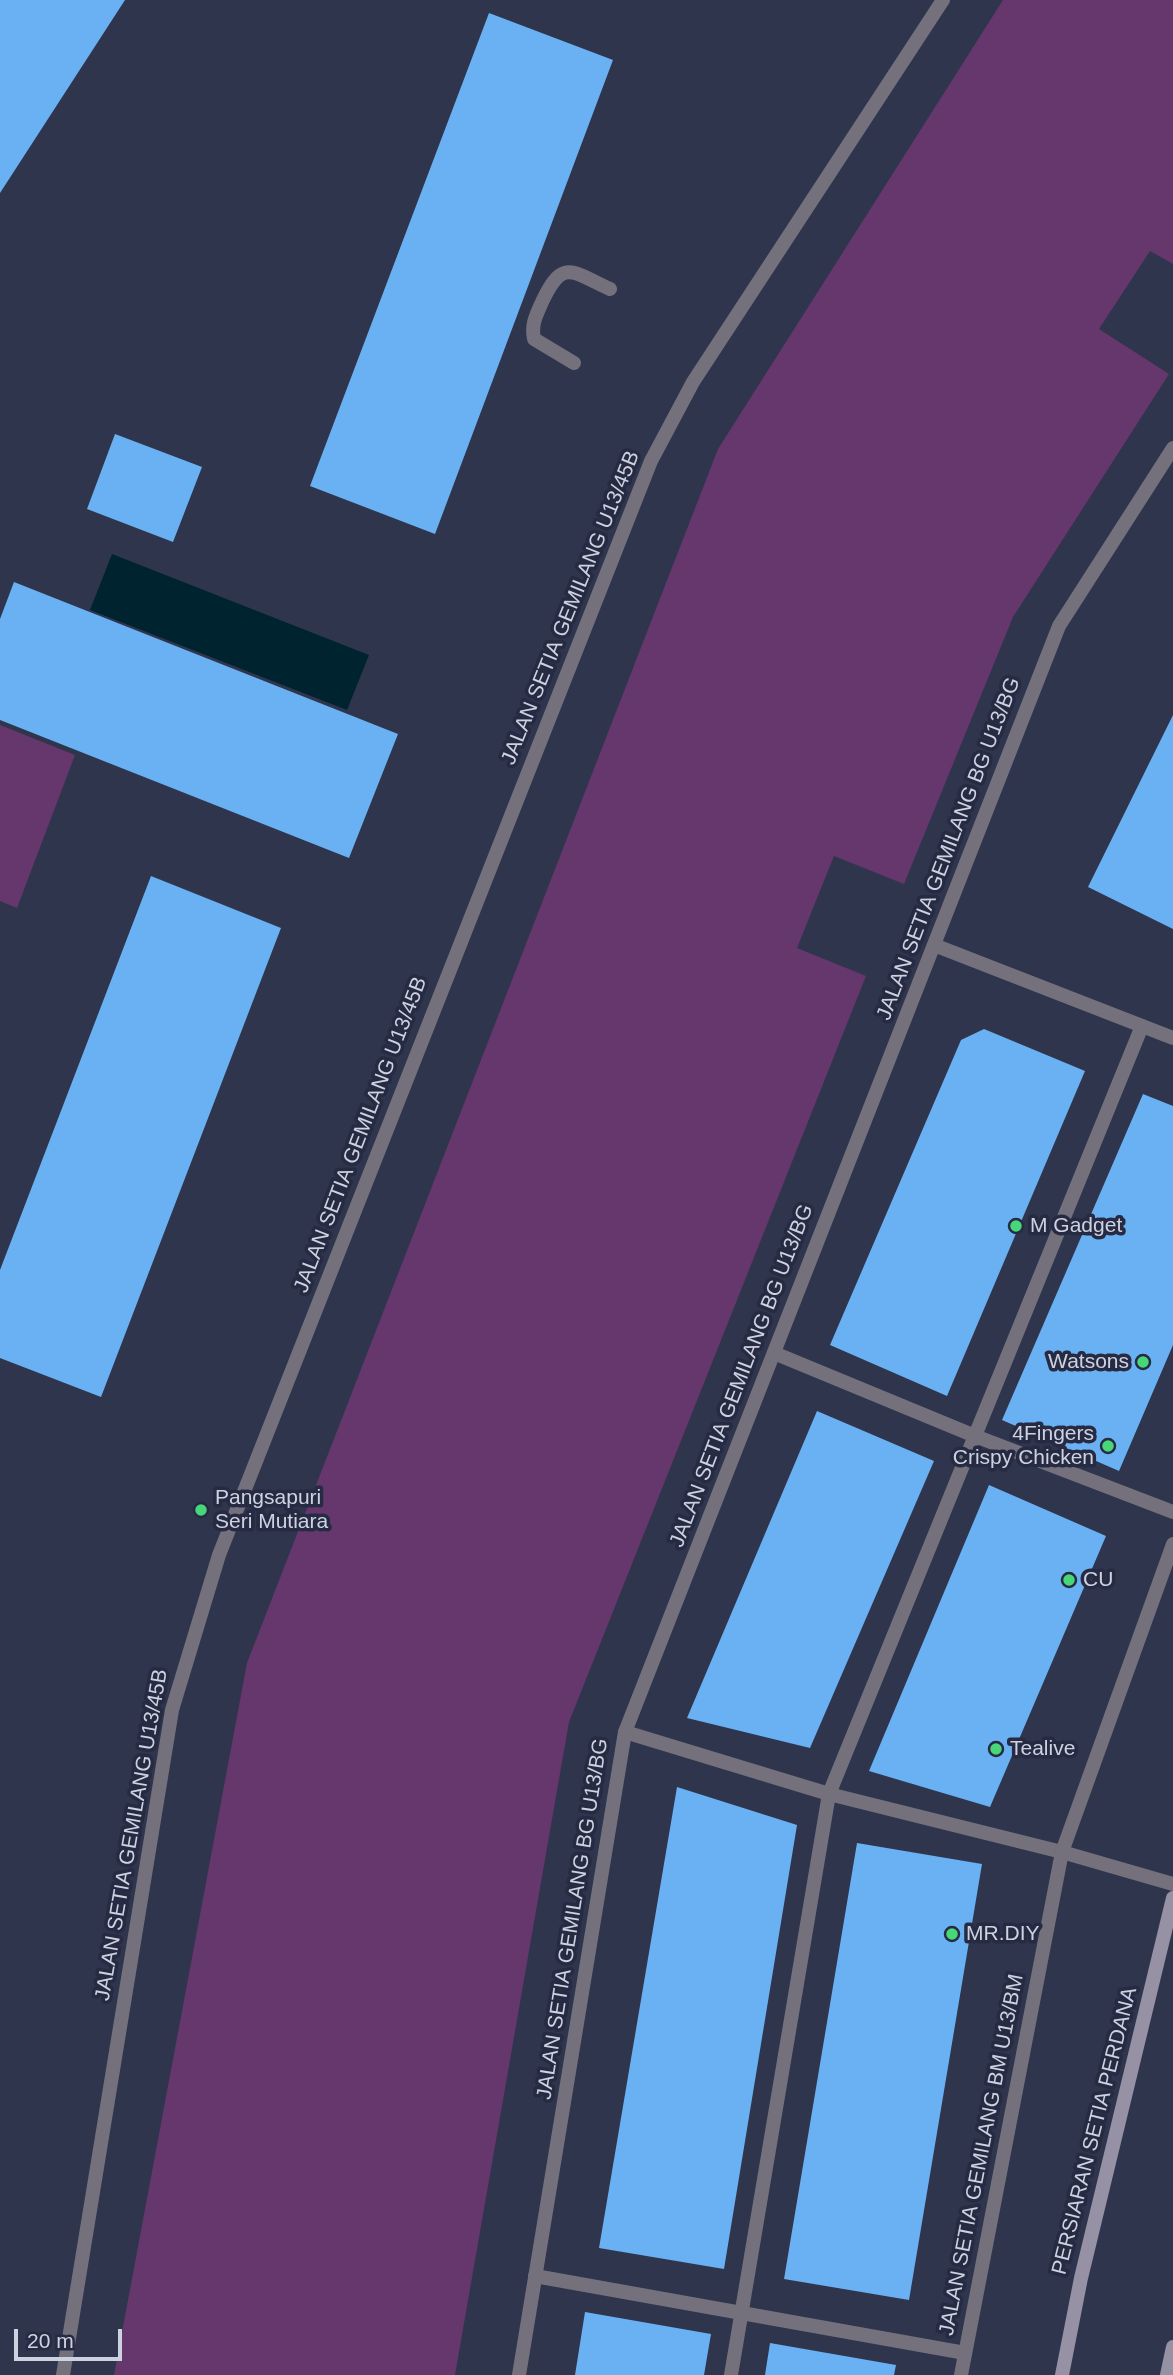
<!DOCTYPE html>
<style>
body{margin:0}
#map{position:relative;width:1173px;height:2375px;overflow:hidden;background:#2f354d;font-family:Helvetica,sans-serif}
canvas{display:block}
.scale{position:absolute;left:14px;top:2329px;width:108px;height:32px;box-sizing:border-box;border:4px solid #cdd2e1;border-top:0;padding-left:9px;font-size:21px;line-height:24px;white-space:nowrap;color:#cdd2e1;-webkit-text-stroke:5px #262b43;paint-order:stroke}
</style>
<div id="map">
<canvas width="1173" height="2375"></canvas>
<div class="scale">20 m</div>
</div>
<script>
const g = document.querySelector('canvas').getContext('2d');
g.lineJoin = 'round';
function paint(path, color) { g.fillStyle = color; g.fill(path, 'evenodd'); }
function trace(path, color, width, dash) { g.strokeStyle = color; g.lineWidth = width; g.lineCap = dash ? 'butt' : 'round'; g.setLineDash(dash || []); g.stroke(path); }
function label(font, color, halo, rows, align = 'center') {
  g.font = font + ' Helvetica,sans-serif'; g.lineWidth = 7; g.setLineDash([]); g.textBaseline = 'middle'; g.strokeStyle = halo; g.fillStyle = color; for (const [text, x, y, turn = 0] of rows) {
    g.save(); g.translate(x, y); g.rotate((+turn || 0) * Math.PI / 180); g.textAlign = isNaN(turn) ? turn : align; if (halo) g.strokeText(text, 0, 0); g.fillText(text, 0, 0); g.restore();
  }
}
paint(new Path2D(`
 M1003,0H1173V264L1150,251L1099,329L1169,374L1013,617L904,884L834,856L797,948L866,976L569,1722L455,2375H114L247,1663L718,449Z
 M0,725L75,755L17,908L0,901Z`), '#65376d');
paint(new Path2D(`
 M112,554L369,655L347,710L90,610Z`), '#002330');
paint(new Path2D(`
 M0,0H125L0,193Z
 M489,13L613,60L435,534L310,486Z
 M115,434L202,467L173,542L87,509Z
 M14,582L398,734L349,858L0,720V619Z
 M1173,715V929L1088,887Z
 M151,876L281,928L101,1397L0,1358V1270Z
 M984,1029L1085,1071L947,1396L830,1345L961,1040Z
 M1143,1094L1173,1106V1345L1119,1471L1002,1420Z
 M817,1411L934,1461L810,1748L687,1718Z
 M989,1485L1106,1536L990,1807L869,1771Z
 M677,1787L797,1825L724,2269L599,2248Z
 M857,1843L982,1864L909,2300L784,2279Z
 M585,2312L711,2334L704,2375H575Z
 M770,2343L896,2365L894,2375H765Z`), '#6ab1f3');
trace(new Path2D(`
 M574,363L534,339C531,324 536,316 542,302C563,257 572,272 610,289
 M774,1353L975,1436L1173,1512
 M625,1732L829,1794L1062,1852L1173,1884
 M535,2276L965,2353
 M731,2375L829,1794L1142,1026`), '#74717d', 14);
trace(new Path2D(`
 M934,945L1173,1038
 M63,2375L172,1710L219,1555L651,461L693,382L943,0
 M519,2375L625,1732L1059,626L1173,448
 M961,2375L1062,1852L1173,1544`), '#74717d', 14);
trace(new Path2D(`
 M1062,2375L1081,2278L1173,1898
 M1167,2375L1173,2347`), '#9691a5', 14);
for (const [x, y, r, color] of [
 [1016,1226,7,"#48d778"],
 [1143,1362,7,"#48d778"],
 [1108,1446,7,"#48d778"],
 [201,1510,7,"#48d778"],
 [1069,1580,7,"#48d778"],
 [996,1749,7,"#48d778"],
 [952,1934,7,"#48d778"]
]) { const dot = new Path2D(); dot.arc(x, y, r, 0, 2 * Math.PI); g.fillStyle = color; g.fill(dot); trace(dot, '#262b43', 2.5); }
label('21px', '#cdd2e1', '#262b43', [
 ["JALAN SETIA GEMILANG U13/45B",571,608,-68],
 ["JALAN SETIA GEMILANG BG U13/BG",949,849,-69],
 ["JALAN SETIA GEMILANG U13/45B",361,1135,-69],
 ["JALAN SETIA GEMILANG BG U13/BG",742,1376,-69],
 ["JALAN SETIA GEMILANG U13/45B",132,1835,-80],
 ["JALAN SETIA GEMILANG BG U13/BG",573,1919,-81],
 ["PERSIARAN SETIA PERDANA",1095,2131,-76],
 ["JALAN SETIA GEMILANG BM U13/BM",982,2155,-79]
]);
label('21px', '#cdd2e1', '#262b43', [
 ["M Gadget",1030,1226],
 ["Watsons",1129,1362,"right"],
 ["4Fingers",1094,1434,"right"],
 ["Crispy Chicken",1094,1458,"right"],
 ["Pangsapuri",215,1498],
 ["Seri Mutiara",215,1522],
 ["CU",1083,1580],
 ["Tealive",1010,1749],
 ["MR.DIY",966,1934]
], 'left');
</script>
